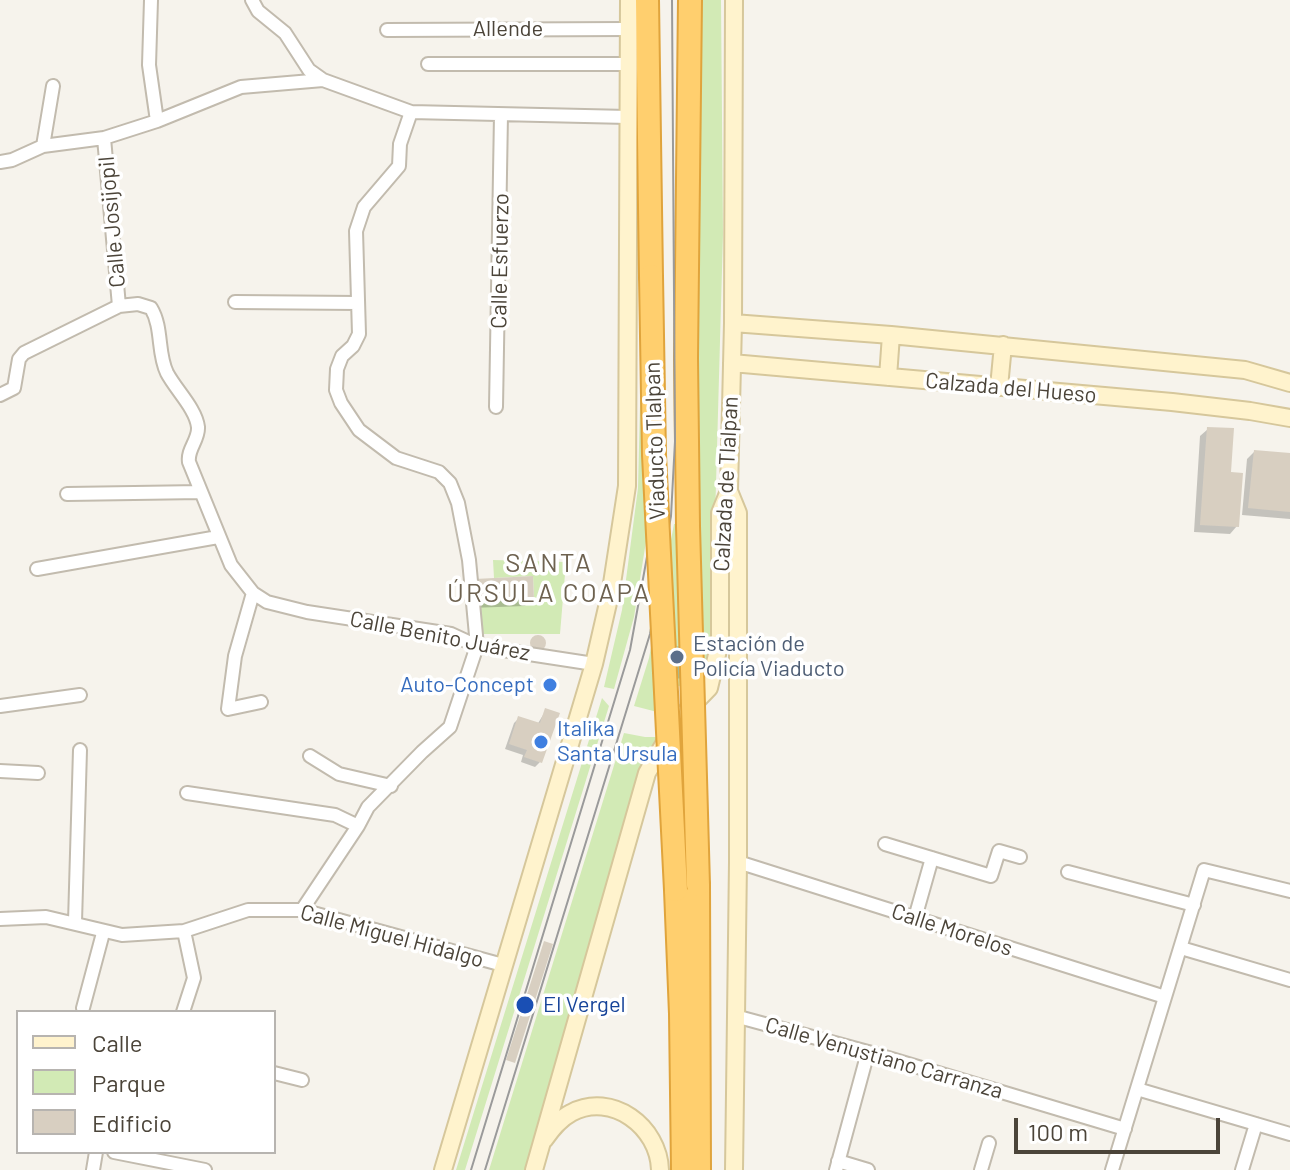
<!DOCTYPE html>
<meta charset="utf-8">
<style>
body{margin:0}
#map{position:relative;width:1290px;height:1170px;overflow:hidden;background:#f6f3ec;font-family:Barlow,sans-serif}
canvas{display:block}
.legend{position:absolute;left:16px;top:1010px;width:260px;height:144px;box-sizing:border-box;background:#fff;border:2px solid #b7b4b0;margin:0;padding:10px 14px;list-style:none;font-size:24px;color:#4b4439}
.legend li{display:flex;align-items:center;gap:16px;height:40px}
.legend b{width:40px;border:2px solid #b7b4b0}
.scale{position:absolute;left:1014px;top:1118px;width:206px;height:36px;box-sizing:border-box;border:4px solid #4b4439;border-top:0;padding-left:10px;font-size:24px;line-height:28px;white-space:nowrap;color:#4b4439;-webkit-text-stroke:6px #fff;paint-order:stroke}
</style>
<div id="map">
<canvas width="1290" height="1170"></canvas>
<ul class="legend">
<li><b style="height:10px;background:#fff3cd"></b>Calle</li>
<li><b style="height:22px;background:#d2eab5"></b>Parque</li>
<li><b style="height:22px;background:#d8cfc1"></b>Edificio</li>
</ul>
<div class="scale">100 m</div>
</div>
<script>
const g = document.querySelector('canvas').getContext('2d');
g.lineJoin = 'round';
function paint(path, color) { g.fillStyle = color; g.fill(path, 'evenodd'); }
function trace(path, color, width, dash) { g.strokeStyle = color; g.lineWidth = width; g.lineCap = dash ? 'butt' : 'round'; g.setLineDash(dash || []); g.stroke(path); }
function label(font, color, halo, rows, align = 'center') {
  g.font = font + ' Barlow,sans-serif'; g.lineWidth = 7; g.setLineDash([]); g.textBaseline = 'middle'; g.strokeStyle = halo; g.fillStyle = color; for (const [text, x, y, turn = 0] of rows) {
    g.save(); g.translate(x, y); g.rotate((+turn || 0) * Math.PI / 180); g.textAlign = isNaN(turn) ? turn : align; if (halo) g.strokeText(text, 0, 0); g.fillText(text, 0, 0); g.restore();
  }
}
paint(new Path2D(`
 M699,0H721L723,234L712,627C711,648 709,669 698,688L669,685L665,714L634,706L649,658L674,524L696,525Z
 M642,323L654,491L634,617L614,689L604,687L622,610L638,488Z
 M493,560L566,562L560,634H478L476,602L534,599L533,576L494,578Z
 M602,698L609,706L465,1170H456Z
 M624,733L645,737H660L649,750L639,773L528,1170H489Z`), '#d2eab5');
paint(new Path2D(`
 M1208,429L1229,474L1237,526L1230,534L1194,532L1200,436Z
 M1254,452L1290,455V519L1242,515L1247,459Z
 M469,588L532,598L525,606L470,608Z
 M531 644a6 6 0 1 1 12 0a6 6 0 1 1-12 0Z
 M690,646L686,678L670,679L659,647Z
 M546,710L540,762L535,767L521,762L523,755L505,749L514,723L519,718L537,725Z`), '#0003');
paint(new Path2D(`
 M1207,427L1234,428L1231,472L1243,473L1239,527L1200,525Z
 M1254,450L1290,453V512L1248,508Z
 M533,576L534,599L476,602L475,579Z
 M530 643a8 8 0 1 1 16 0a8 8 0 1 1-16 0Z
 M545,708L560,713L542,763L524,757L527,750L509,744L518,716L540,723Z
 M544,941L553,944L515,1063L506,1060Z`), '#d8cfc1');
const street = new Path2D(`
 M151,0L149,65L157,121
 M252,0L258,11L285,33L309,70L323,80L411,112L628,117
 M387,30L628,29
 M428,64H628
 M104,138L119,306
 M43,146L53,86
 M0,162L12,160L43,146L104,138L157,121L241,87L323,80
 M235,302L358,303
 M0,395L14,388L19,359L24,353L119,306L138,304L151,308C163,328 157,353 167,373C176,390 196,409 198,427C199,440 187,449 189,462L231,565L253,593L267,602L307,612L451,634L477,646L594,664
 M496,407L501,115
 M67,494L201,492
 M37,569L218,537
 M253,593L235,656L228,709L261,702
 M0,706L80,695
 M310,756L339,774L391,786
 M0,771L38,773
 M187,793L335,815L358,826
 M885,844L991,876L999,851L1020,857
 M738,862L1165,997
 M1068,872L1194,905
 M302,910L358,826L368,807L422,752L450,727L477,646L469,560L458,503L450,483L439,472L396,458L359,430L341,403L336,390L337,369L342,356L353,346L359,334L356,231L364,207L399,166L400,144L411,112
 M915,918L932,858
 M0,919L46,917L122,935L184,931L248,910H302L503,965
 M75,922L80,750
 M1181,948L1290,980
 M83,1008L103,933
 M183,1012L194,978L184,931
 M735,1016L868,1052L1125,1129
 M274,1073L302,1080
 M1137,1089L1290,1134
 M114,1152L205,1170
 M838,1161L868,1170
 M93,1170L96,1152
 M836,1170L868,1052
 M981,1170L989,1143
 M1112,1170L1204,870L1290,891
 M1242,1170L1256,1124`);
const secondary = new Path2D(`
 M733,323L891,335L1245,370L1290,383
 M732,363L1172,402L1250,411L1290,418
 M888,377L891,335
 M999,387L1003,345
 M729,491L738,513V862L734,1170
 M544,1140C551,1130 559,1119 571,1113C612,1091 659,1127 660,1170
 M443,1170L594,664L611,590L627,486L629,0
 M534,1170L647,773L678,720L709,688L720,642V513L729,491L733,323L734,0`);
const highway = new Path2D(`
 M647,0L651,276
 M688,526L686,358L690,0
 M698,885L699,1170
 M676,890L681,1014L683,1170`);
trace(street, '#c2bbae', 16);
trace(secondary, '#d6c79b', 20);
trace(highway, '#e0a43c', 26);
trace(street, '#fff', 12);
trace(secondary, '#fff3cd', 16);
trace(highway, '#ffcf6e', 22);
trace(new Path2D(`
 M471,1170L630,650L659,491L664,436
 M485,1170L650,634L671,516L675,441L672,0`), '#9a9a9a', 2);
const highwayBridge = new Path2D(`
 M651,276L654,455L676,890
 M688,526L698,885`);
trace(highwayBridge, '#e0a43c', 26, []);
trace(highwayBridge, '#ffcf6e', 22);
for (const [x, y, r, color] of [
 [677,657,8,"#5c6f8a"],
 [550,685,8,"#3f7fe0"],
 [541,742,8,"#3f7fe0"],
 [525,1005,10,"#1a4fb4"]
]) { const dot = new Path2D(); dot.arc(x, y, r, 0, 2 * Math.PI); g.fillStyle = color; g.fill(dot); trace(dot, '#fff', 3); }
label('22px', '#4b4439', '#fff', [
 ["Allende",508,29],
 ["Calle Josijopil",112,222,-95],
 ["Calle Esfuerzo",500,261,-89],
 ["Calzada del Hueso",1011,388,5],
 ["Viaducto Tlalpan",655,441,-92],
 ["Calzada de Tlalpan",726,484,-87],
 ["Calle Benito Juárez",440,636,11],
 ["Calle Morelos",952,930,18],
 ["Calle Miguel Hidalgo",392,936,15],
 ["Calle Venustiano Carranza",884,1058,16]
]);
label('22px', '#4e5e75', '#fff', [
 ["Estación de",693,644],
 ["Policía Viaducto",693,669]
], 'left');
label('22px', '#366cbe', '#fff', [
 ["Auto-Concept",534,685],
 ["Italika",557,729,"left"],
 ["Santa Ursula",557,754,"left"]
], 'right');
label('22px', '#164399', '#fff', [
 ["El Vergel",543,1005]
], 'left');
g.letterSpacing = '2px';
label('26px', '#6e6250', '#fff', [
 ["SANTA",549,563],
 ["ÚRSULA COAPA",549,593]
]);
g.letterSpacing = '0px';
</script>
